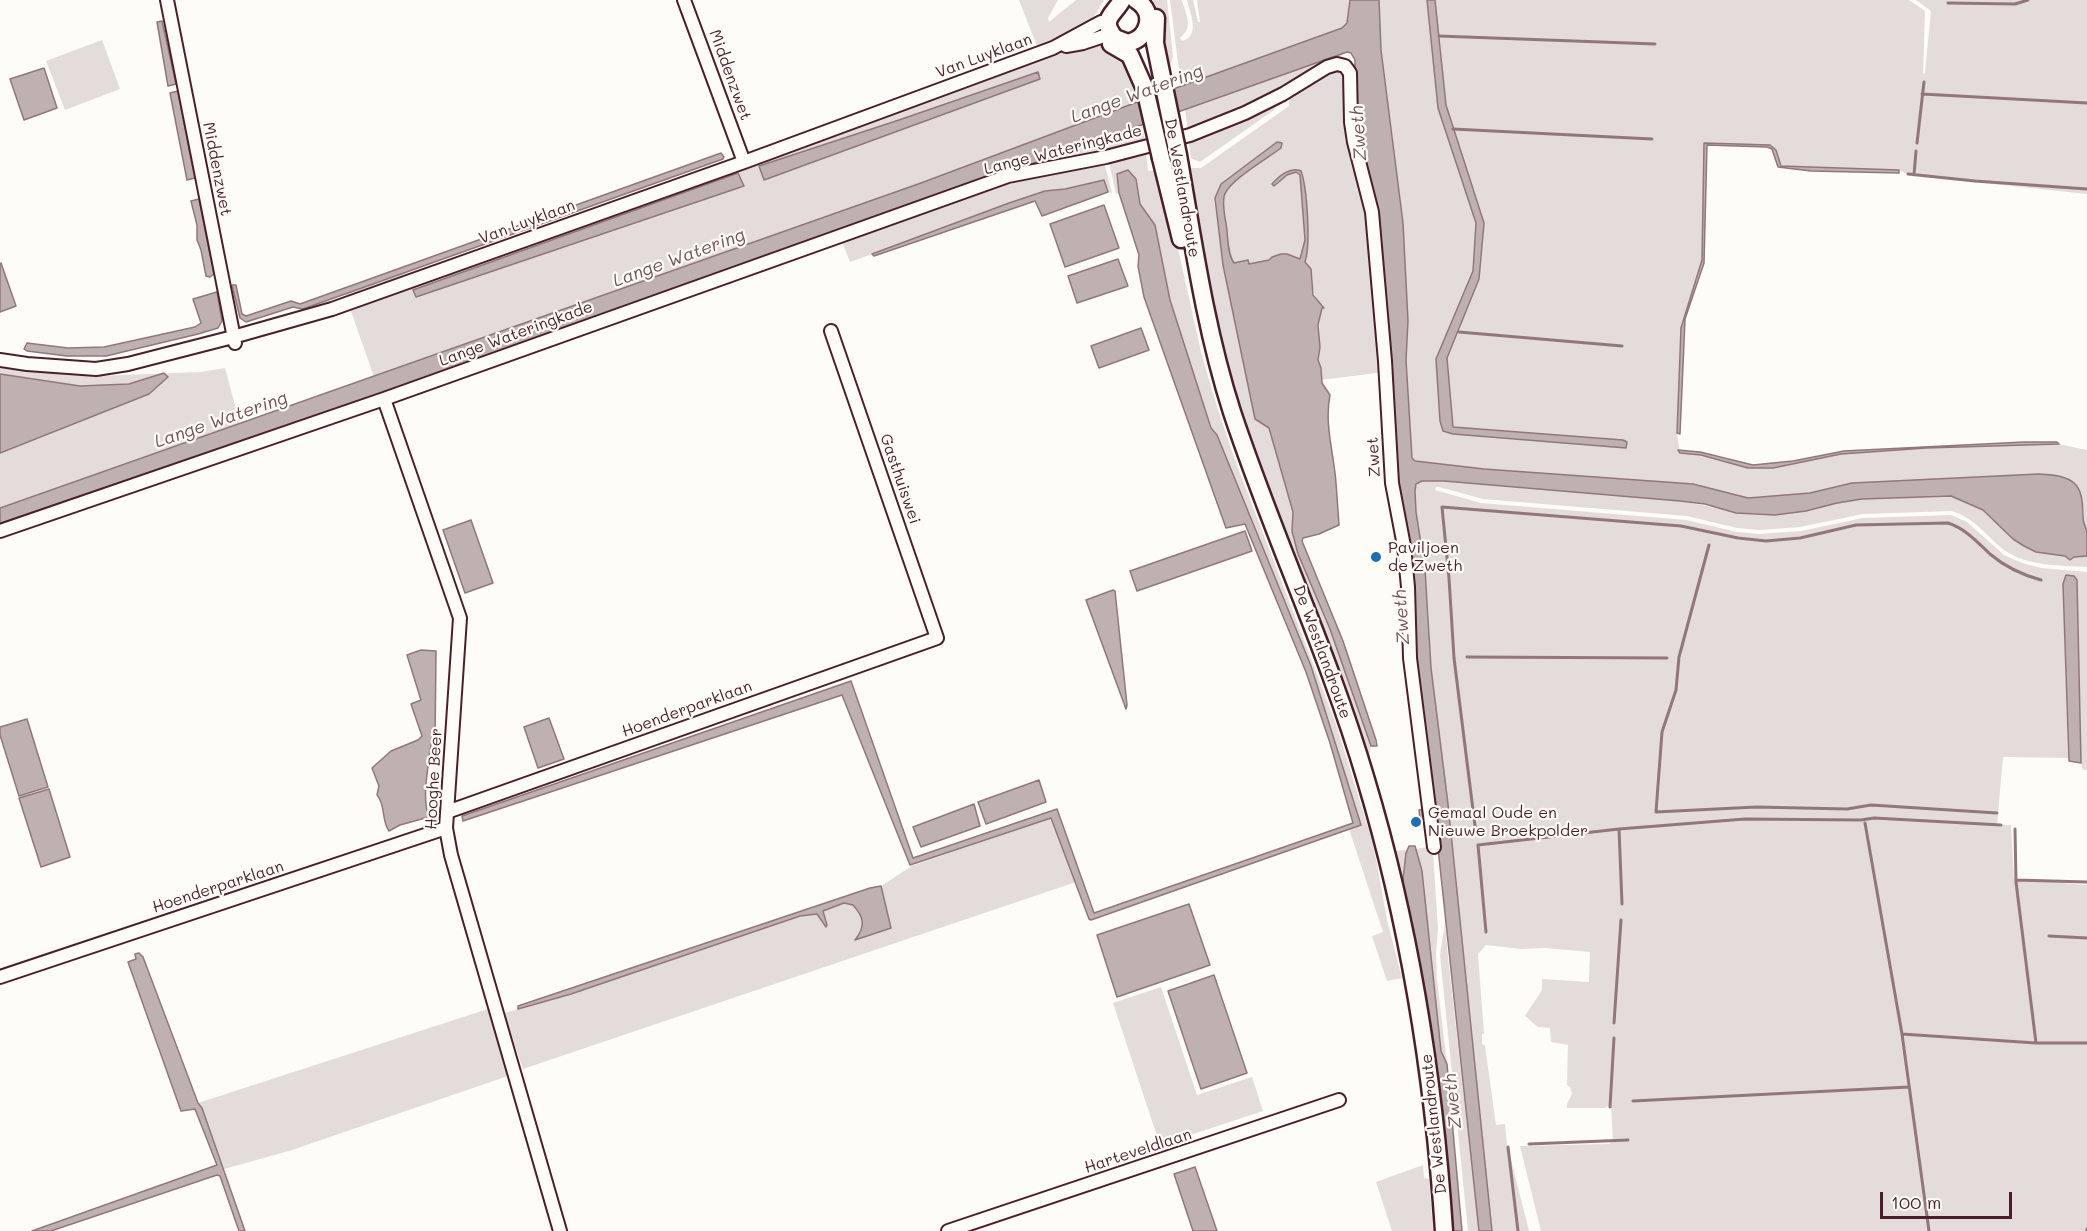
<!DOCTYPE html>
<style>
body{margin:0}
#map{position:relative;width:2087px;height:1231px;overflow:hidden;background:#fdfcf7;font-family:Mali,sans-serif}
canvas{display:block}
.scale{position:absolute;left:1880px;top:1192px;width:132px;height:27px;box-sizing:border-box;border:3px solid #4a1f2b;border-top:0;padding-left:8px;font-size:18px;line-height:21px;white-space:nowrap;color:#4a1f2b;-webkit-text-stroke:4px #fdfcf7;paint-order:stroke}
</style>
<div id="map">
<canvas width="2087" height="1231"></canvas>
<div class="scale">100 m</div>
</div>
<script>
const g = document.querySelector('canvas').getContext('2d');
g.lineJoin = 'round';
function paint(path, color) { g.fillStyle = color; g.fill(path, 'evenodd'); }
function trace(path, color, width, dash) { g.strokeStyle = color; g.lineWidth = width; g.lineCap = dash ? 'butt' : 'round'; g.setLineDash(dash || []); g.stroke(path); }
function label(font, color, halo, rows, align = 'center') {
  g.font = font + ' Mali,sans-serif'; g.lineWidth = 4.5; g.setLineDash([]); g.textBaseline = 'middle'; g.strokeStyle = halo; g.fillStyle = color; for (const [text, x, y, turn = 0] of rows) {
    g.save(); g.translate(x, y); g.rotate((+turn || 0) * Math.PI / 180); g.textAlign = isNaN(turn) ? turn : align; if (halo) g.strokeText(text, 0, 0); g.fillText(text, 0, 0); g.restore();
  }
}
paint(new Path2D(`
 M1019,0H1058L1048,18L1049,22L1076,0H1104L1091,21L1063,37L1037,46Z
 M1153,0H1167L1173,56L1169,70L1165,71L1158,10Z
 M1170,0H1182C1186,16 1194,27 1180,38L1182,41C1201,36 1190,13 1187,0H1193L1198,22H1200L1197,0H1350C1350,11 1350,20 1342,28L1181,86Z
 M1379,0H1427L1438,108L1476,223L1473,271L1436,359L1443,431L1453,434L1626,448L1623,440L1453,428L1447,357L1459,332L1484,223L1446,105L1435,0H1909L1925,11L1923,74L1925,73L1931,11L1916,0H2087V194L1909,175L1899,170L1781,166L1776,150L1770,145L1705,143L1702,260L1681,328L1677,433L1680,453L1701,455L1748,468H1773L1841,454L1926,448L2059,444L2087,450V533L2083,521L2084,509L2076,483L2066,477L2039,474L1852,483L1810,493L1748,498L1693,484L1484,469L1415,461L1412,458L1406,360L1407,290L1381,50Z
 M102,40L120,89L65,110L46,61Z
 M1090,44C1104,42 1128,59 1133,72C1137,81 1138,92 1140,101L921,183L374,377L345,294C473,249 605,213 734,170C854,130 969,80 1090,44Z
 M1347,52L1282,91L1188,131L1185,110Z
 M1335,69L1345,75L1368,207L1384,372L1321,380C1321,373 1317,361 1318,357C1318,354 1320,351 1320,348C1320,330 1317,322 1324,306C1304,292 1321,269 1298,259C1294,257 1289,254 1285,254C1278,253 1274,259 1267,261C1262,262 1255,263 1249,264L1248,261L1269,428L1293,512L1292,531L1298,554L1330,629L1370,741L1371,746L1369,755L1384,805L1380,806L1393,851L1407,850L1402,888L1398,889L1257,470L1210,309L1185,162L1192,168H1201L1289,106V93Z
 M1275,103L1278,104L1274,110L1200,162L1191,158L1188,139Z
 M1143,126L1145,145L1017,169Z
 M1146,152L1148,171L1156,170L1162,199L1169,209L1202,356L1218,410L1235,460L1336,724L1370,834L1377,864L1387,920L1402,978L1387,981L1372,936L1383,932L1349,829L1361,824L1311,666L1217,435L1211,428L1170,300L1155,225L1140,204L1136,179L1117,174L1119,193L1116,194L1109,162Z
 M1104,161L1112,193L1108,192L1103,180L1065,189L1045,191L850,262L841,239L1011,179Z
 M0,365L97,376L201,372L225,368L240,424L0,508Z
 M1422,481H1444L1680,501L1749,514L1775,515L1806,511L1837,503L1862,499L1951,496L1983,510L2013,539L2024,546L2036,552L2065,556L2071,560L2074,557L2087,556V567C2059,565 2029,567 2004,550C1986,536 1974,517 1951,511L1863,514L1800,527L1759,530L1737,528L1687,516L1483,499L1439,487H1436L1435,490L1481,503L1686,520L1737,532L1759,534L1801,531L1863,518L1951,515L1967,522L2004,555L2022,563L2041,568L2087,572V770H2083L2081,763L2077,580L2063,584L2068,758L2003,757L1997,825H2011L2014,879L2087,885V1231H1541L1520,1146L1609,1144L1613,1141L1611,1105L1605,1108H1567V1104L1572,1094L1570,1087L1567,1085L1568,1045L1551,1042L1550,1028L1538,1027L1525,1016L1542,990V979L1589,982L1590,952L1545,948L1521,949L1486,945L1478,954L1484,1034H1482V1044L1485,1046L1496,1125L1505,1124L1507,1144L1529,1231H1492L1448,804L1431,668L1429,615L1425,569L1416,512L1415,486Z
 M1052,817L1076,882L523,1069L504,1013L571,994L800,916L818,914L824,926L827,925L823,911L844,903L853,905C864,917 865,926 856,939L891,928L881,886L912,866Z
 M1427,847L1433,853L1438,928L1436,954L1437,980L1447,1064L1441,1051L1422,871L1416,849Z
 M1445,923L1447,948L1479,1231H1468L1440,955Z
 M1161,987L1197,1095L1252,1077L1263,1111L1160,1145L1113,1003Z
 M491,1008L511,1075L289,1151L224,1169L202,1108L198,1103Z
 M1423,1165L1424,1178L1429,1179L1433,1231H1392L1376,1182Z`), '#e3dcda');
const water = new Path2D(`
 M1350,0H1379L1381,50L1403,223L1408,321L1406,360L1412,458L1415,461L1484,469L1693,484L1748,498L1810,493L1852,483L2039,474C2075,476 2083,482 2083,518C2083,523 2086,527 2087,532C2087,539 2087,548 2087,556L2074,557L2070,560L2065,556L2036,552L2024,546L2013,539L1983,510L1951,496L1862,499L1837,503L1806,511L1775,515L1736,513L1705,504L1680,501L1444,481H1422L1416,484L1415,491L1416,512L1425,569L1431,668L1448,804L1492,1231H1479L1435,820L1420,819L1419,810L1432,808L1396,472L1379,217L1355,117V60L1351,53L1347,52L386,393L0,526V508L921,183L1140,101L1342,28L1347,23Z
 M1427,0H1435L1446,105L1484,223L1479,279L1447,358L1453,427L1623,440L1627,442L1626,448L1453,434L1443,431L1440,421L1436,359L1473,271L1476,223L1438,108Z
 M162,21L176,84L168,86L157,22Z
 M44,68L57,108L24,120L10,79Z
 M1038,72L1040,79L764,180L759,166L899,120Z
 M178,91L195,178L187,180L170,93Z
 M1277,142L1282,143L1281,148C1268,158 1226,182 1224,197C1222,208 1226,220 1227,231C1228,241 1228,255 1234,263L1248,260L1249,264L1269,260L1272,257L1281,254H1287L1300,259L1305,240L1300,175L1296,172L1287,175L1274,186L1272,184C1279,176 1291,166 1301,171C1307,187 1311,245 1305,262L1311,269L1313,295L1324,308H1322L1318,325L1320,347L1318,360L1321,368L1322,383L1330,395C1324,424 1334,454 1336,483C1337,497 1338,511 1339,525L1319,534L1303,538L1302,541L1343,641L1376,740L1377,746H1371L1330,629L1298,554L1292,531L1293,512L1269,428L1255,419L1223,265L1215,198L1221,184Z
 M1704,143L1770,145L1776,150L1781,166L1899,170V173L1811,171L1778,167L1772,149L1767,147L1707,145L1704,263L1685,319L1680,434L1677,433L1681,328L1702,260Z
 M721,153L724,157L723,159L303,309L293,307L246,322L240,318L232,285H236L242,314L246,316L291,301L300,304Z
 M1128,170L1136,179L1140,204L1155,225L1170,300L1211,428L1217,435L1311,666L1361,825L1091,920L1089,919L1051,818L910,865L842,695L463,821L462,816L851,681L913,858L1057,809L1094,913L1353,823L1330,743L1306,672L1245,524L1226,528L1144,297L1138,266L1139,255L1119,193L1117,174Z
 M738,173L744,186L416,297L413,290Z
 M1104,180L1108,192L1042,216L1035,201L874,256L872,254L1009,203L1045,191L1065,189Z
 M199,199L214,274L210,277L206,276L201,250L197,240V225L191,201Z
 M1104,205L1119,248L1065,267L1050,224Z
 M1118,259L1128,286L1077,303L1068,276Z
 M1,263L16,306L0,312V264Z
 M217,292L222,321L218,328L198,334L106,356H67L27,351L24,349L27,343L68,348L104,347L195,327L201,323L193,299Z
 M1141,328L1149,350L1099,368L1091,346Z
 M164,373L168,377L149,394L0,453V374L80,386L129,384Z
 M2024,442H2057L2059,444L1926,448L1841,454L1773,468H1748L1701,455L1680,453L1678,450L1700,452L1753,465L1793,461L1844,451Z
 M471,520L493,583L465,593L443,530Z
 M1245,531L1252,551L1137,591L1130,571Z
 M2066,575L2074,576L2077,580L2081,763L2069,761L2063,584Z
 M1113,590L1115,591L1127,705L1126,709L1086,600Z
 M421,650L436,651L435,739L431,744C429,764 421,798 429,817L400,825L389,831C381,820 386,805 377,795L379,786L372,768L391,751L418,740L422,736L411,704L421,700L407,655Z
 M549,718L564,759L538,768L524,727Z
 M27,719L48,787L19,796L0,735V727Z
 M1039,780L1046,802L986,824L978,802Z
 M49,789L70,857L41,867L19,798Z
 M974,804L980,826L921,847L913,827Z
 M1409,846H1415L1422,871L1441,1051L1447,1064L1462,1231H1452L1402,888L1406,853Z
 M881,886L891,928L855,940C866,926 864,917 853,905L844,903L823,911L827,925L826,927L817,914L800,916L571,994L518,1009V1006L870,888Z
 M1189,904L1210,965L1117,997L1097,935Z
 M139,953L143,957L198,1103L202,1108L245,1231H239L220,1176L217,1175L51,1231H32L217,1165L195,1109L181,1111L128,962L136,959L135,954Z
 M1214,975L1247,1073L1201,1089L1168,991Z
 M1195,1167L1217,1231H1193L1174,1174Z`);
paint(water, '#c0b1b1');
trace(water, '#91777b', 1.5);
trace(new Path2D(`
 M1948,3L2015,4L2028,0
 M1439,36L1655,44
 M1922,94L2087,103
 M1453,129L1652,139
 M1917,143L1924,82
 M1908,174L1975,181L2087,189
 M1914,175L1916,151
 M1459,332L1622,346
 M1709,545L1679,657L1676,690L1662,732L1656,812L1756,807L1847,809L1871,805L1997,813
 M1467,657L1667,658
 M1865,823L1902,1034L1929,1231
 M1619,829L1622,904
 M2015,829L2016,882L2036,1043
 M1476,834L1454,658L1449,578L1442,507L1681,526L1738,538L1766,541L1800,538L1856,525L1948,523C1966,529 1976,541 1990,554C2004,566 2023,575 2041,580
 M2016,880L2087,882
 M1486,932L1478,845L1619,829L1745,819L1861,820L1874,818L2001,825
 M2049,936L2087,938
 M1614,1023L1621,920
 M1902,1034L2036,1043H2087
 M1633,1101L1909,1087
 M1610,1107L1614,1038
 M1529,1144L1628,1140
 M1508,1147L1518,1231
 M2087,1231V1229`), '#91777b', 3);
const minor = new Path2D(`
 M167,0L235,343
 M684,0L744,162
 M1066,46L1083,43L1104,36
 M0,360L27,364L96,369L128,364L233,337L332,309L744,162L1053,48L1101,22
 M384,399L460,618L446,828L451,855L560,1231
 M0,531L384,399L1008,176L1106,157L1190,135L1245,113L1283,94L1327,67L1337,64L1345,66L1350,73L1351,122L1354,142L1372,212L1385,361L1392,483L1404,546L1408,587L1410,658L1434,847
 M447,812L937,638L831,331
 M0,977L446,828
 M948,1231L1339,1100`);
const major = new Path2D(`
 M1122,0C1114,15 1099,19 1115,38L1128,43C1150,38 1156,12 1136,0
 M1156,18L1155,43L1163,82
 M1111,44L1130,55L1145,89
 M1178,155C1193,241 1205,328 1232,412C1273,536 1329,654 1366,780C1410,927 1434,1078 1444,1231
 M1161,158L1181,239`);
trace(minor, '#4a1f2b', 16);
trace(major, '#4a1f2b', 21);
trace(minor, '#fdfcf7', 12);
trace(major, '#fdfcf7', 16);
const majorBridge = new Path2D(`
 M1163,82L1178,155
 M1145,89L1161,158`);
trace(majorBridge, '#4a1f2b', 21, []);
trace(majorBridge, '#fdfcf7', 16);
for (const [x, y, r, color] of [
 [1376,557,6,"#1f6fb2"],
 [1416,822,6,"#1f6fb2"]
]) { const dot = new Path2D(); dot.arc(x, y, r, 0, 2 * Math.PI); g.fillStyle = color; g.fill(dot); trace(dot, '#fdfcf7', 2); }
label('16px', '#4a1f2b', '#fdfcf7', [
 ["Van Luyklaan",984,56,-20],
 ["Middenzwet",730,75,70],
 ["Lange Wateringkade",1063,150,-14],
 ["Middenzwet",217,169,79],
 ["De Westlandroute",1182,188,80],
 ["Van Luyklaan",527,222,-20],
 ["Lange Wateringkade",516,334,-20],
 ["Zwet",1374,457,-94],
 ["Gasthuiswei",900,479,71],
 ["De Westlandroute",1322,652,70],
 ["Hoenderparklaan",687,709,-20],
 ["Hooghe Beer",434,779,-87],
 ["Hoenderparklaan",218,887,-18],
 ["De Westlandroute",1434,1124,-96],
 ["Harteveldlaan",1138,1151,-18]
]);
label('16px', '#4a1f2b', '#fdfcf7', [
 ["Paviljoen",1388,548],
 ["de Zweth",1388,566],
 ["Gemaal Oude en",1428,813],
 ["Nieuwe Broekpolder",1428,831]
], 'left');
label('italic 18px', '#73525a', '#fdfcf7', [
 ["Lange Watering",1137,94,-20],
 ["Zweth",1359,133,-94],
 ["Lange Watering",679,258,-20],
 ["Lange Watering",221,420,-19],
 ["Zweth",1402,617,-94],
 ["Zweth",1453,1101,-96]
]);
</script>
